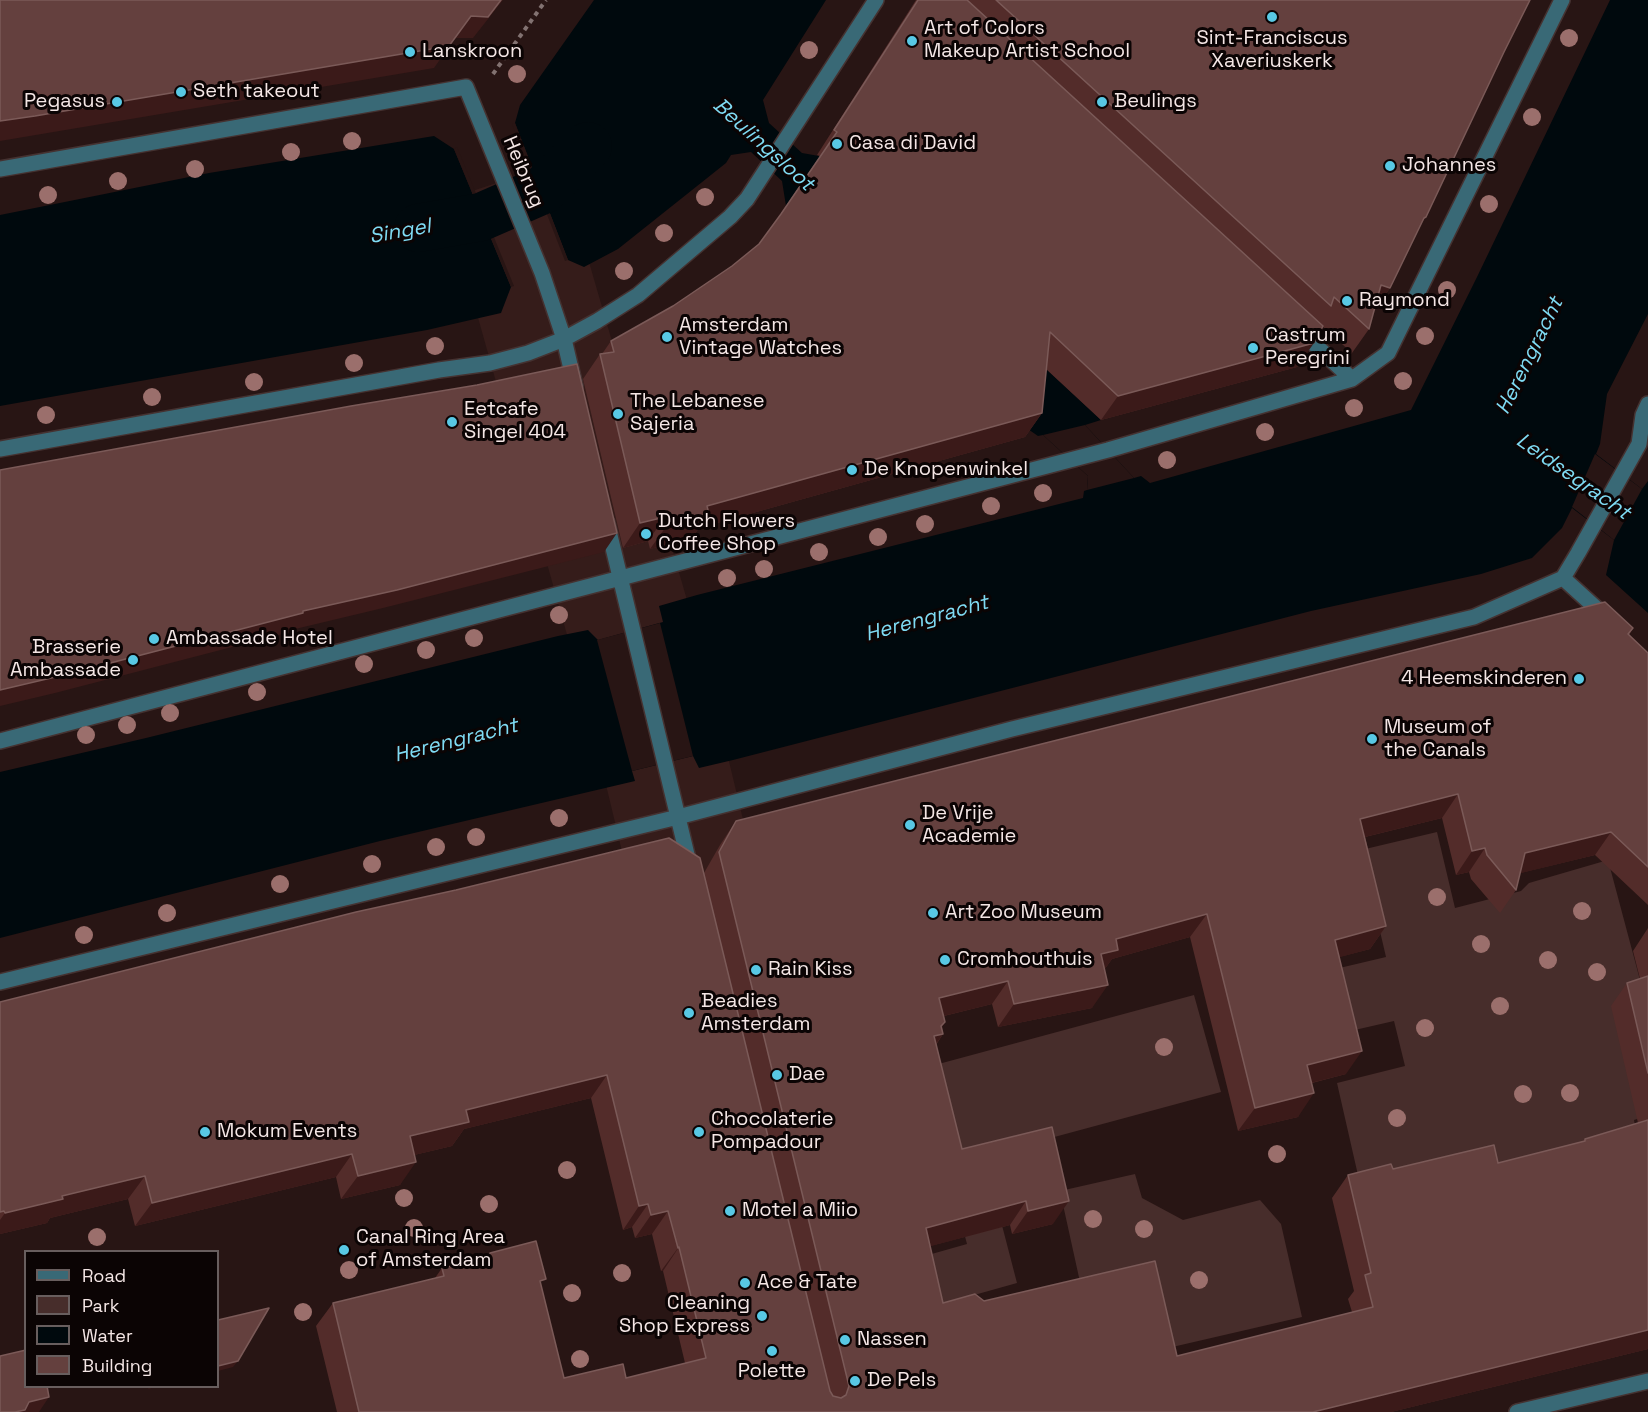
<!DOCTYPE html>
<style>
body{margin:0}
#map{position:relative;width:1648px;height:1412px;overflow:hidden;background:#281514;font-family:"Space Grotesk",sans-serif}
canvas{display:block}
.legend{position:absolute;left:24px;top:1250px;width:195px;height:138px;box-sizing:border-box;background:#0b0404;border:2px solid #685e5e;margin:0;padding:8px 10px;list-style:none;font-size:18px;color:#f4e6e5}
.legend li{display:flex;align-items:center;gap:12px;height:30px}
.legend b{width:30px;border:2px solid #685e5e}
</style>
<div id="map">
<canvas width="1648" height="1412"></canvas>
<ul class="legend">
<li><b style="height:8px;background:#396976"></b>Road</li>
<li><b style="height:16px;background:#472d2b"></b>Park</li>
<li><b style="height:16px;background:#00090d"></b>Water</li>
<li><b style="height:16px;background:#64403e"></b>Building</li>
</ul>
</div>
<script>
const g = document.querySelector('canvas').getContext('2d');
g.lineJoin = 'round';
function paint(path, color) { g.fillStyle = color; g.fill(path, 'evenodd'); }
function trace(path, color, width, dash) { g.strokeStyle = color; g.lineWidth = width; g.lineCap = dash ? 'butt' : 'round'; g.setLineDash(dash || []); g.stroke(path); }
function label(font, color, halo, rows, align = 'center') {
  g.font = font + ' "Space Grotesk",sans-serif'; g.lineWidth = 6; g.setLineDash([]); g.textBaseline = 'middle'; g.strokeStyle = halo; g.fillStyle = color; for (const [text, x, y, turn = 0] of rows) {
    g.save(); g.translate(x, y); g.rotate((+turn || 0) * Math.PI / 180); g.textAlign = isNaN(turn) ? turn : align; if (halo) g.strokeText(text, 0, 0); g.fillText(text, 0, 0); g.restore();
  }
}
paint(new Path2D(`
 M560,162L705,662L886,1412H757L587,706L445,200Z`), '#351c1a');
paint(new Path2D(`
 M1437,832L1455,908L1521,891L1529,883L1608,860L1644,995L1637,1119L1634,1120L1637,1137L1526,1161L1360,1184L1337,1083L1405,1066L1394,1021L1346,1032L1331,970L1386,957L1361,850Z
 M1194,995L1221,1092L984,1156L1017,1283L935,1306L921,1257L967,1244L920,1069Z
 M1135,1174L1142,1198L1183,1220L1260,1200L1281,1224L1302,1317L1168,1348L1080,1282L1060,1191Z`), '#472d2b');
paint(new Path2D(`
 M594,0H826L763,100L769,123L802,153L819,156L900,240L1014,339L1101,420L1085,425L1134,478L1141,476L1150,483L1411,410L1477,277L1610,0H1648V314L1607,394L1600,444L1596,454L1642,489L1648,481V613L1606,575L1614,540L1572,508L1562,528L1532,558L1481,574L1311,611L733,760L699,768L693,756L632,771L635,781L380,841L0,938V772L146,738L558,636L588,630L598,640L663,622L659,606L697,595L1083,498L1084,491L1087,490L1088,476L1043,435L1038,436L1025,427L786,206L782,181L751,152L731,155L726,163L618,249L584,267L568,260L515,123L520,105Z
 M434,136L454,149L511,287L501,313L427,330L0,406V215L209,173Z`), '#00090d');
paint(new Path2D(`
 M515,123L568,260L565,261L512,124Z
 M457,147L514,286L511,287L454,149Z
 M1085,425L1134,478L1087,490L1088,476L1043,435Z
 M1595,454L1642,489L1614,540L1572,507Z
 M660,623L693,756L632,771L597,640Z`), '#281514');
trace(new Path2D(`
 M418,228L481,217L543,190L588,146`), '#00090d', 48);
const minor = new Path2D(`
 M0,169L466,87L542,273L564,339L575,386
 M1299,330L1352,379
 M0,449L439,370L490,363L528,353L564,339L597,321L638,295L730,217L747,199L876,0
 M607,523L690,867
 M1563,578L1607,618
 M0,741L1108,450L1352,379L1388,353L1562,0
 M0,982L678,817L1012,729L1474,617L1563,578L1578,553L1639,444L1643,415L1648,404
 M1517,1412L1648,1381`);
trace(minor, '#453231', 18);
trace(new Path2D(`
 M447,44L454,59
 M493,74L546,0`), '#827271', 4, [4.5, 4.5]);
trace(minor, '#396976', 15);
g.fillStyle = '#9b6f6c';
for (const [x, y] of [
 [1569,38],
 [809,50],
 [517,74],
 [1532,117],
 [352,141],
 [291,152],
 [195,169],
 [118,181],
 [48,195],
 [705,197],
 [1489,204],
 [664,233],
 [624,271],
 [1447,290],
 [1425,336],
 [435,346],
 [354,363],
 [1403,381],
 [254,382],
 [152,397],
 [1354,408],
 [46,415],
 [1265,432],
 [1167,460],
 [1043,493],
 [991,506],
 [925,524],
 [878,537],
 [819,552],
 [764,569],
 [727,578],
 [559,615],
 [474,638],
 [426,650],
 [364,664],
 [257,692],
 [170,713],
 [127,725],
 [86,735],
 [559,818],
 [476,837],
 [436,847],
 [372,864],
 [280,884],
 [1437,897],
 [1582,911],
 [167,913],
 [84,935],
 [1481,944],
 [1548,960],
 [1597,972],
 [1500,1006],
 [1425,1028],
 [1164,1047],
 [1570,1093],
 [1523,1094],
 [1397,1118],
 [1277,1154],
 [567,1170],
 [404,1198],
 [489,1204],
 [1093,1219],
 [414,1228],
 [1144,1229],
 [97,1237],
 [349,1270],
 [622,1273],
 [1199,1280],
 [572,1293],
 [303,1312],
 [580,1359]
]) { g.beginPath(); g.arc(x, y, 9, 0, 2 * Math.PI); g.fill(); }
paint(new Path2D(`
 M916,0H1530L1504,52L1426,217L1421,223L1390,288L1374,311L1369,329L1352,353L1323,327L1297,367L1101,420L1046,369L1042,413L1025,437L699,528L692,538L650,549L648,541L623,548L583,379L600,354H602L611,341L673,306L732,266L759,244L777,219L820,156L817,155Z
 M1633,628L1629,635L1648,653V905L1595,855L1520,873L1516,890L1500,913L1471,879L1469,872L1456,875L1442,818L1365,837L1386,926L1370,949L1339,957L1346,1074L1312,1083L1298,1117L1238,1131L1190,937L1112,959L1104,970L1092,1008L998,1027L992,1004L944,1016L945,1022L942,1027L943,1034L936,1045L962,1149L1052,1127L1053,1224L1012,1234L1010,1225L930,1246L943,1303L984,1301L1177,1356L1352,1312L1348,1299L1354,1291L1332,1198L1348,1175L1393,1169L1498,1163L1583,1141L1585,1139L1638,1123L1611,1006L1627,983L1640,979L1633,951L1648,928V1349L1391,1412H337L316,1326L333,1303L435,1278L442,1268L541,1286L564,1378H626L685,1363L663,1271H661L652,1234L635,1238L632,1227L623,1230L591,1098L464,1129L452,1146L414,1155L400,1185L341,1199L336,1177L135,1226L128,1199L50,1218L47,1223L0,1234V1002L704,873L720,845L736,821Z`), '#532c2a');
paint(new Path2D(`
 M501,0H503L473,38H455L434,68L0,141V121L471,16Z
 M1381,285L1390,288L1372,313Z
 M1314,343L1297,367L1101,420L1118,396Z
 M1042,413L1025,437L699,528L692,538L650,549L668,524L707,506Z
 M665,517L648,541L623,548L640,523Z
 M617,533L604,552L383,608L291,630L290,632L55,693L0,706V690L303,611Z
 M1458,794L1442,818L1344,842L1360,819Z
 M1611,832L1595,855L1509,876L1525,853Z
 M1485,848L1469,872L1456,875L1472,851Z
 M1207,914L1190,937L1112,959L1102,973L1101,954L1116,939Z
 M1386,926L1370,949L1318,963L1335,940Z
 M1008,981L992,1004L923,1021L939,998Z
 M1108,985L1092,1008L998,1027L1014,1004Z
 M945,1022L935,1036L943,1034L927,1057L917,1060Z
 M1362,1051L1346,1074L1291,1088L1307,1065Z
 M607,1075L591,1098L464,1129L452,1146L393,1160L410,1136L466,1110Z
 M1314,1093L1298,1117L1238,1131L1255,1108Z
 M352,1154L336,1177L135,1226L152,1203Z
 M416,1162L400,1185L341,1199L358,1176Z
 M145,1176L128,1199L50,1218L47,1223L0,1234V1220L5,1213L62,1196Z
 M1026,1201L1010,1225L909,1252L926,1228Z
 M1069,1201L1053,1224L1012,1234L1028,1211Z
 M648,1204L632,1227L623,1230L639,1206Z
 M668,1211L652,1234L635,1238L651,1215Z
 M679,1247L663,1271H661L678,1248Z
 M1648,1330V1349L1391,1412H1313Z
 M238,1361L233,1367L218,1371V1366Z
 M150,1386H159L148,1389Z
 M49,1397L39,1412H15L29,1402Z`), '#3b1a19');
const building = new Path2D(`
 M0,0H501L488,17L471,16L449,46L35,116L0,121Z
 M918,0H967L1323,326L1314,343L1118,396L1050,332L1042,413L707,506L709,514L668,524L665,517L640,523L600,354L614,352L611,341L673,306L732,266L759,244L781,214L837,132L834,130Z
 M996,0H1530L1504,52L1426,217L1424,218L1390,288L1381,285L1369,329L1334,297L1331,306Z
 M577,364L617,533L397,590L303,611V613L68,674L0,690V470L351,406L477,385Z
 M1605,602L1633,628L1628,634L1648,653V867L1611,832L1525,853L1516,890L1487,855L1485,848L1472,851L1458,794L1360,819L1386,926L1335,940L1362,1051L1307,1065L1314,1093L1255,1108L1207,914L1116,939L1118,950L1101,954L1108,985L1014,1004L1008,981L939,998L945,1022L941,1026L943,1034L934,1036L962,1149L1052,1127L1069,1201L1028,1211L1026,1201L926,1228L943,1303L975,1294L984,1301L1155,1261L1177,1356L1373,1307L1365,1275L1371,1273L1348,1175L1391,1164L1393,1169L1494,1145L1498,1163L1585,1141V1139L1648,1120V1330L1313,1412H359L333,1303L444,1276L442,1268L488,1257L490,1253L536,1241L546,1279L540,1281L564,1378L623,1364L626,1378L706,1358L679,1247L678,1248L668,1211L651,1215L648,1204L639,1206L607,1075L466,1110L469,1122L410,1136L416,1162L358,1176L352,1154L152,1203L145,1176L62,1196L63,1199L5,1213L4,1211L0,1212V1002L356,912L456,890L669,838L700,858L830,1391L833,1396L841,1398L846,1395L849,1386L719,852L736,821Z
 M1648,976V1073L1627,983Z
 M269,1308L238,1361L218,1366V1320Z
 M26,1350V1386H47L49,1397L29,1402L25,1410L15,1412H0V1356Z`);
paint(building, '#64403e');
trace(building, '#7b5a58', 1.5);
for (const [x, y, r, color] of [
 [1272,17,6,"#58c8e4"],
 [912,41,6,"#58c8e4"],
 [410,52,6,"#58c8e4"],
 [181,92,6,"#58c8e4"],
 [117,102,6,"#58c8e4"],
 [1102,102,6,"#58c8e4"],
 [837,144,6,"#58c8e4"],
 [1390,166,6,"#58c8e4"],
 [1347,301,6,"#58c8e4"],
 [667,337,6,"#58c8e4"],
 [1253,348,6,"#58c8e4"],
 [618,414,6,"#58c8e4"],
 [452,422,6,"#58c8e4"],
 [852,470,6,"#58c8e4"],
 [646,534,6,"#58c8e4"],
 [154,639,6,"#58c8e4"],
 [133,660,6,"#58c8e4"],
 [1579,679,6,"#58c8e4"],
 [1372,739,6,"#58c8e4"],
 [910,825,6,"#58c8e4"],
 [933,913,6,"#58c8e4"],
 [945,960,6,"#58c8e4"],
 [756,970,6,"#58c8e4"],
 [689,1013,6,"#58c8e4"],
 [777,1075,6,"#58c8e4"],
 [205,1132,6,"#58c8e4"],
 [699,1132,6,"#58c8e4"],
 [730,1211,6,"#58c8e4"],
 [344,1250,6,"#58c8e4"],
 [745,1283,6,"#58c8e4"],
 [762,1316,6,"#58c8e4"],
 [845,1340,6,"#58c8e4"],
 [772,1351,6,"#58c8e4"],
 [855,1381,6,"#58c8e4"]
]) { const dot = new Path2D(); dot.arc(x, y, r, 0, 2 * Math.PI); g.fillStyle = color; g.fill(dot); trace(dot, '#0b0404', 2); }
label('20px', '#f4e6e5', '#0b0404', [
 ["Art of Colors",924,29],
 ["Makeup Artist School",924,52],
 ["Sint-Franciscus",1272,39,"center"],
 ["Xaveriuskerk",1272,62,"center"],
 ["Lanskroon",422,52],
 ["Seth takeout",193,92],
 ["Pegasus",105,102,"right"],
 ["Beulings",1114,102],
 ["Casa di David",849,144],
 ["Johannes",1402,166],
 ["Raymond",1359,301],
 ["Amsterdam",679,326],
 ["Vintage Watches",679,349],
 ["Castrum",1265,336],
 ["Peregrini",1265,359],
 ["The Lebanese",630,402],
 ["Sajeria",630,425],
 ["Eetcafe",464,410],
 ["Singel 404",464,433],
 ["De Knopenwinkel",864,470],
 ["Dutch Flowers",658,522],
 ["Coffee Shop",658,545],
 ["Ambassade Hotel",166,639],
 ["Brasserie",121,648,"right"],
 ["Ambassade",121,671,"right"],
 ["4 Heemskinderen",1567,679,"right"],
 ["Museum of",1384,728],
 ["the Canals",1384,751],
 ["De Vrije",922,814],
 ["Academie",922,837],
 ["Art Zoo Museum",945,913],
 ["Cromhouthuis",957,960],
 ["Rain Kiss",768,970],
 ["Beadies",701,1002],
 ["Amsterdam",701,1025],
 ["Dae",789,1075],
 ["Chocolaterie",711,1120],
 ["Pompadour",711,1143],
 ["Mokum Events",217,1132],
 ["Motel a Miio",742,1211],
 ["Canal Ring Area",356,1238],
 ["of Amsterdam",356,1261],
 ["Ace & Tate",757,1283],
 ["Cleaning",750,1304,"right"],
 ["Shop Express",750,1327,"right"],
 ["Nassen",857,1340],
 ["Polette",772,1372,"center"],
 ["De Pels",867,1381]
], 'left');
label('20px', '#f4e6e5', '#0b0404', [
 ["Heibrug",523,172,67]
]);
label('italic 21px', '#7fdbf3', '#0b0404', [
 ["Beulingsloot",763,145,42],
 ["Singel",400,232,-10],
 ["Herengracht",1530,356,-64],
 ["Leidsegracht",1573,477,35],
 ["Herengracht",927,619,-15],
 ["Herengracht",456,741,-14]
]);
</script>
